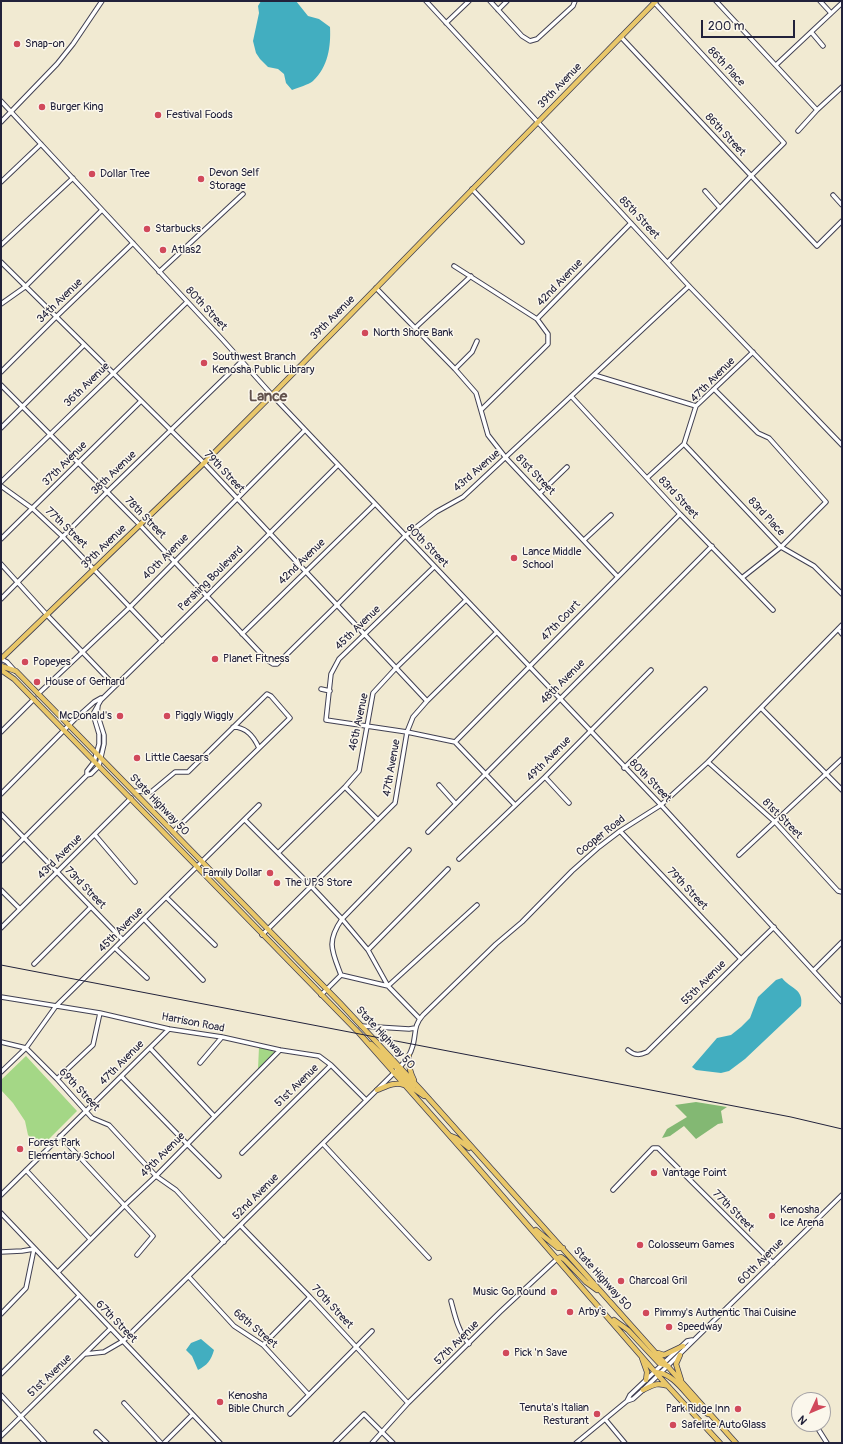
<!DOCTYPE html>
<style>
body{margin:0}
#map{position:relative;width:843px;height:1444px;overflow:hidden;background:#f1ead2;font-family:Pangolin,sans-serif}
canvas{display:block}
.frame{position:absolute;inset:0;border:2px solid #22223b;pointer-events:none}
.north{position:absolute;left:791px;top:1392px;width:40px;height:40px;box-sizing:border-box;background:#fbf7ec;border:1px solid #a4a2a5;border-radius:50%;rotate:226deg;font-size:11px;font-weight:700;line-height:16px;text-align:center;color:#22223b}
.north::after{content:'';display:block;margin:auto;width:14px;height:18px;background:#d1495b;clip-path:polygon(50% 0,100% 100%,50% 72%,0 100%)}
.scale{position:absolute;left:701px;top:20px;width:94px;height:18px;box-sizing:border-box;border:2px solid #22223b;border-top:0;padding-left:5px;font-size:12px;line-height:14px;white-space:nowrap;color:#22223b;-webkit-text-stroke:3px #fbf7ec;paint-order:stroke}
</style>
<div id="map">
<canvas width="843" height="1444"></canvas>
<div class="frame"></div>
<div class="north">N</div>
<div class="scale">200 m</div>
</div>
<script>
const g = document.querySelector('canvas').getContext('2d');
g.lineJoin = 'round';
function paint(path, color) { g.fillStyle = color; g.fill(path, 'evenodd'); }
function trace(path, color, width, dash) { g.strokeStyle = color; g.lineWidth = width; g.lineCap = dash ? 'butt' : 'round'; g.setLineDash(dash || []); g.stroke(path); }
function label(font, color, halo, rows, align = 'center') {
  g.font = font + ' Pangolin,sans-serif'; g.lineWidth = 3; g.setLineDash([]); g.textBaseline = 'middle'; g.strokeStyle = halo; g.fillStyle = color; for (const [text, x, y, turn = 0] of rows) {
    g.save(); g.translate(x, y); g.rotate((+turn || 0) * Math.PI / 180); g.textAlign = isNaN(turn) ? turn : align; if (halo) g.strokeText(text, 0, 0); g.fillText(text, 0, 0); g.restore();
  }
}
paint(new Path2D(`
 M259,1047L275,1052L258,1069Z
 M26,1056L77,1111L40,1148L28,1135L25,1121L13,1103L1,1090V1080Z`), '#a4d786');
paint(new Path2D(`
 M696,1102L727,1107L721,1111L723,1123L718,1124L696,1139L684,1126L670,1136L662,1138L667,1129L687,1117L675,1105Z`), '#83b873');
paint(new Path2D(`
 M261,1H296L308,16L319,19L330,27C331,47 328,67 313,81C308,85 299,87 292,90L286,83L284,74L278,69L268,67L260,59L256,53L253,41L259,13L258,6Z
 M782,978C791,989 804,989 801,1006L745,1059L729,1071L721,1073L696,1070L692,1067L717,1038L731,1035L741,1027L750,1018L758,997L776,980Z
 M201,1339L214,1350C211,1361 207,1365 198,1370L192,1356L186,1350L191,1343Z`), '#42aec0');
const minor = new Path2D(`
 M426,1L689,286L842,445
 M490,1L522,36L530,41L537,39L573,6L575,1
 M653,1L784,143L751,176L668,262
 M716,1L817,110
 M820,1L831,13
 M498,10L507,1
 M446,23L469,1
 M812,33L823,46
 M621,37L817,246L842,221
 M776,65L842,3
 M1,101L222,339L272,395L661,805L842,1002
 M1,122L57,64L73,44L102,1
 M798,131L817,110L842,87
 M1,182L41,144
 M472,189L522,242
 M705,191L720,208
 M833,195L842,205
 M1,245L73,178
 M1,262L204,463L427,701
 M454,266L537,319L548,334V344L540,352L481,410
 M159,272L243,194
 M376,288L455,369L476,393L488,435L506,458L617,576
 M1,304L25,287L102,210
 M537,319L631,223
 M415,328L471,276
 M455,369L472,352L477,341
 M1,372L56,317L133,243
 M594,375L696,406
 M1,385L140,525L267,660L273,664H277L337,605L405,536L436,512L463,497L689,286
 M714,389L758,433L769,438L826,502L781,547L743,577
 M571,396L680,514L773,610
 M1,428L84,345
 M684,444L781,547L814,566L842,594
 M647,478L684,444L696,406L753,352
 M1,482L187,302
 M1,486L33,509L63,537L162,641
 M540,493L567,467
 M1,539L141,401
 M584,540L611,515
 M1,564L47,615L115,686
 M434,567L339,659L331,674L326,720L407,732L455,742
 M1,599L107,492L242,361
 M838,629L842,634
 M242,634L375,504
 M1,659L7,662L15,671
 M321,689L330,691
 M38,694L130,607L305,430
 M761,708L842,790
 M79,717L94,716
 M233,727C247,727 254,737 259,748
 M1,732L34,699
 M455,742L680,514
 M455,742L515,805
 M708,762L775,822L838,891L842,892
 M624,768L705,689
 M87,775V771L94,762L99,744V734L93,714L101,700L207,596L338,465
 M545,777L569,803
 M439,785L455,803
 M345,787L378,820
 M136,791L151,792L175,772H188L267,694L271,696L290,718L173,832
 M1,794L75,719L94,702L101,698
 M1,814L123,940
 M245,820L311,886L342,919L368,950L388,986L420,1019
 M620,831L741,959
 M428,832L712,546
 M95,835L135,882
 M409,850L342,919C326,942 332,951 341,975L388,986L477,905
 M278,853L345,787L359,771L373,693L396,668L466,600
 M739,855L842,759
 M459,859L545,777L651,670
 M1,861L87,775L91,774L99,766L104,744V735L97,713L98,706
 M1,890L20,909
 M166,897L215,945
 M144,919L203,980
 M1,928L131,798
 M262,935L395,803L407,732L413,717L427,701L497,632
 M115,948L147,978
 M368,950L448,869
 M34,964L91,907
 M814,970L842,942
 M321,995L341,975
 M1,997L100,1013L169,1029L222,1037L280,1050L319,1056L331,1065L366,1100
 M361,1026L409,1029L415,1028
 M1,1042L26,1048L57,1079L92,1118L109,1125L156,1176L176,1190L224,1242
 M150,1048L214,1116
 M628,1050C635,1056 640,1055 647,1052L741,959L774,927
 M200,1063L222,1037
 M1,1072L26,1048L56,1006L259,805
 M122,1077L187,1144L219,1176
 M57,1079L93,1045L100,1013
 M60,1136L153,1236L137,1255
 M323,1144L429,1258
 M242,1153L331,1065
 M26,1170L90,1239
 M613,1190L653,1148H658L773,1263
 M1,1195L169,1029
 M1,1213L220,1443
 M240,1225L310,1297L408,1403
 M1,1252L22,1251L34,1249L26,1288L1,1314
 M58,1272L125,1205L156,1176L280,1050
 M189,1277L234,1326L263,1345L309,1395
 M451,1301C455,1316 458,1331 469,1344
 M263,1345L310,1297
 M85,1354L104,1352L123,1341L400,1067C405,1061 410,1056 412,1048C417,1035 412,1027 423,1015L496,944L522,922L572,871L599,847L620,831L661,805L708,762L842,625
 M1,1374L79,1296
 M1,1395L45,1443
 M627,1401L630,1395L687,1341L692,1340
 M124,1403L161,1443
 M290,1414L372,1331
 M605,1419L625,1443
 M815,1424L827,1443
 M96,1432L107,1443
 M1,1436L110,1329
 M164,1443L192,1415
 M335,1443L364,1414L393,1443
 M372,1443L408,1403L500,1312L558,1258
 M576,1443L627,1401L633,1399L643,1390L842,1195`);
const major = new Path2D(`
 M1,659L204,463L272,395L656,1
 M1,666L16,671L340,1003L422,1091L736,1443
 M1,670L14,679L359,1033L472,1161L655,1372L720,1443
 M371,1044L394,1066L398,1068
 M409,1056C408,1065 410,1072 414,1080
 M394,1072H399L414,1089L424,1096
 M377,1090C385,1087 395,1081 404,1085
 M451,1136L456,1138L469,1148
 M536,1230L558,1248H563
 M558,1258L561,1257L565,1260L586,1282L597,1290
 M614,1320L628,1330L659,1363L668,1366
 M658,1353L664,1355L683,1346
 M680,1355L676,1364L681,1380
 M642,1358L647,1372L646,1380
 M655,1372C673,1373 684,1392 696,1404C699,1408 704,1411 708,1414
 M643,1390C653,1385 657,1382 668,1386`);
trace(minor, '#414052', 5.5);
trace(major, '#414052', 6);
trace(minor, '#fff', 3.5);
trace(major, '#e9c769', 4.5);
trace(new Path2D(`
 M1,965L791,1117L842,1129`), '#22223b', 1);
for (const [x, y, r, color] of [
 [17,44,4,"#d1495b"],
 [42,107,4,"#d1495b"],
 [158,115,4,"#d1495b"],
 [92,174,4,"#d1495b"],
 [201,179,4,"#d1495b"],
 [147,229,4,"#d1495b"],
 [163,250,4,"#d1495b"],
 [365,333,4,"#d1495b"],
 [204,363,4,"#d1495b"],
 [514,558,4,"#d1495b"],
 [215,659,4,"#d1495b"],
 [25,662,4,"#d1495b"],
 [37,682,4,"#d1495b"],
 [120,716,4,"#d1495b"],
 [167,716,4,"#d1495b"],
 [137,758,4,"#d1495b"],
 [270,873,4,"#d1495b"],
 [277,883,4,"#d1495b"],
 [20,1149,4,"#d1495b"],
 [654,1173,4,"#d1495b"],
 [772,1216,4,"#d1495b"],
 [640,1245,4,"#d1495b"],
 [621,1281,4,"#d1495b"],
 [554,1292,4,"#d1495b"],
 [570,1312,4,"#d1495b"],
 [646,1313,4,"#d1495b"],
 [669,1327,4,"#d1495b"],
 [506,1353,4,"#d1495b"],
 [220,1402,4,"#d1495b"],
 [738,1409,4,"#d1495b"],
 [597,1414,4,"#d1495b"],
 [673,1425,4,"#d1495b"]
]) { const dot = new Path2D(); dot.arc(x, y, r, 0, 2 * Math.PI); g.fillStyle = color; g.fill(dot); trace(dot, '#fbf7ec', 1.5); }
label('11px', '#22223b', '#fbf7ec', [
 ["Snap-on",25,44],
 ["Burger King",50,107],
 ["Festival Foods",166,115],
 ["Devon Self",209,173],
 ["Storage",209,186],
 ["Dollar Tree",100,174],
 ["Starbucks",155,229],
 ["Atlas2",171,250],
 ["North Shore Bank",373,333],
 ["Southwest Branch",212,357],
 ["Kenosha Public Library",212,370],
 ["Lance Middle",522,552],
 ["School",522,565],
 ["Planet Fitness",223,659],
 ["Popeyes",33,662],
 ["House of Gerhard",45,682],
 ["McDonald's",112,716,"right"],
 ["Piggly Wiggly",175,716],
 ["Little Caesars",145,758],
 ["Family Dollar",262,873,"right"],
 ["The UPS Store",285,883],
 ["Forest Park",28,1143],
 ["Elementary School",28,1156],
 ["Vantage Point",662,1173],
 ["Kenosha",780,1210],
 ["Ice Arena",780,1223],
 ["Colosseum Games",648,1245],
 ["Charcoal Gril",629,1281],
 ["Music Go Round",546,1292,"right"],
 ["Arby's",578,1312],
 ["Pimmy's Authentic Thai Cuisine",654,1313],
 ["Speedway",677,1327],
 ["Pick 'n Save",514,1353],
 ["Kenosha",228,1396],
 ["Bible Church",228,1409],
 ["Tenuta's Italian",589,1408,"right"],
 ["Resturant",589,1421,"right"],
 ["Park Ridge Inn",730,1409,"right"],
 ["Safelite AutoGlass",681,1425]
], 'left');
label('11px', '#22223b', '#fbf7ec', [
 ["86th Place",726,67,47],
 ["39th Avenue",560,86,-46],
 ["86th Street",725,135,47],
 ["85th Street",639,218,47],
 ["42nd Avenue",560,283,-46],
 ["34th Avenue",60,301,-44],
 ["80th Street",206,309,47],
 ["39th Avenue",333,318,-45],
 ["47th Avenue",713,380,-45],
 ["36th Avenue",87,385,-44],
 ["37th Avenue",65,464,-45],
 ["43rd Avenue",477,471,-41],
 ["79th Street",224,472,47],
 ["38th Avenue",114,473,-44],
 ["81st Street",535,475,46],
 ["83rd Street",678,498,47],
 ["83rd Place",766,517,47],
 ["78th Street",145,518,46],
 ["77th Street",66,528,44],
 ["80th Street",427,546,46],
 ["39th Avenue",104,547,-44],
 ["40th Avenue",166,557,-45],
 ["42nd Avenue",302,562,-44],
 ["Pershing Boulevard",211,579,-45],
 ["47th Court",561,621,-46],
 ["45th Avenue",358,628,-44],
 ["48th Avenue",563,682,-45],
 ["46th Avenue",359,722,-78],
 ["49th Avenue",549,759,-45],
 ["47th Avenue",392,768,-80],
 ["80th Street",650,781,46],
 ["State Highway 50",159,805,46],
 ["81st Street",782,819,45],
 ["Cooper Road",601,836,-38],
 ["43rd Avenue",60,857,-45],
 ["73rd Street",85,888,46],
 ["79th Street",687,889,47],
 ["45th Avenue",121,930,-45],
 ["55th Avenue",704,983,-45],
 ["Harrison Road",193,1023,11],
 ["State Highway 50",385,1038,47],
 ["47th Avenue",122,1063,-45],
 ["51st Avenue",297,1086,-44],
 ["69th Street",79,1090,47],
 ["49th Avenue",163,1155,-45],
 ["52nd Avenue",256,1197,-45],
 ["77th Street",733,1211,45],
 ["60th Avenue",761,1262,-45],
 ["State Highway 50",602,1279,48],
 ["70th Street",332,1307,47],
 ["67th Street",116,1322,46],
 ["68th Street",255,1329,40],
 ["57th Avenue",457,1343,-45],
 ["51st Avenue",50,1376,-44]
]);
label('bold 15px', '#61514c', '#fbf7ec', [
 ["Lance",268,397]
]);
</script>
